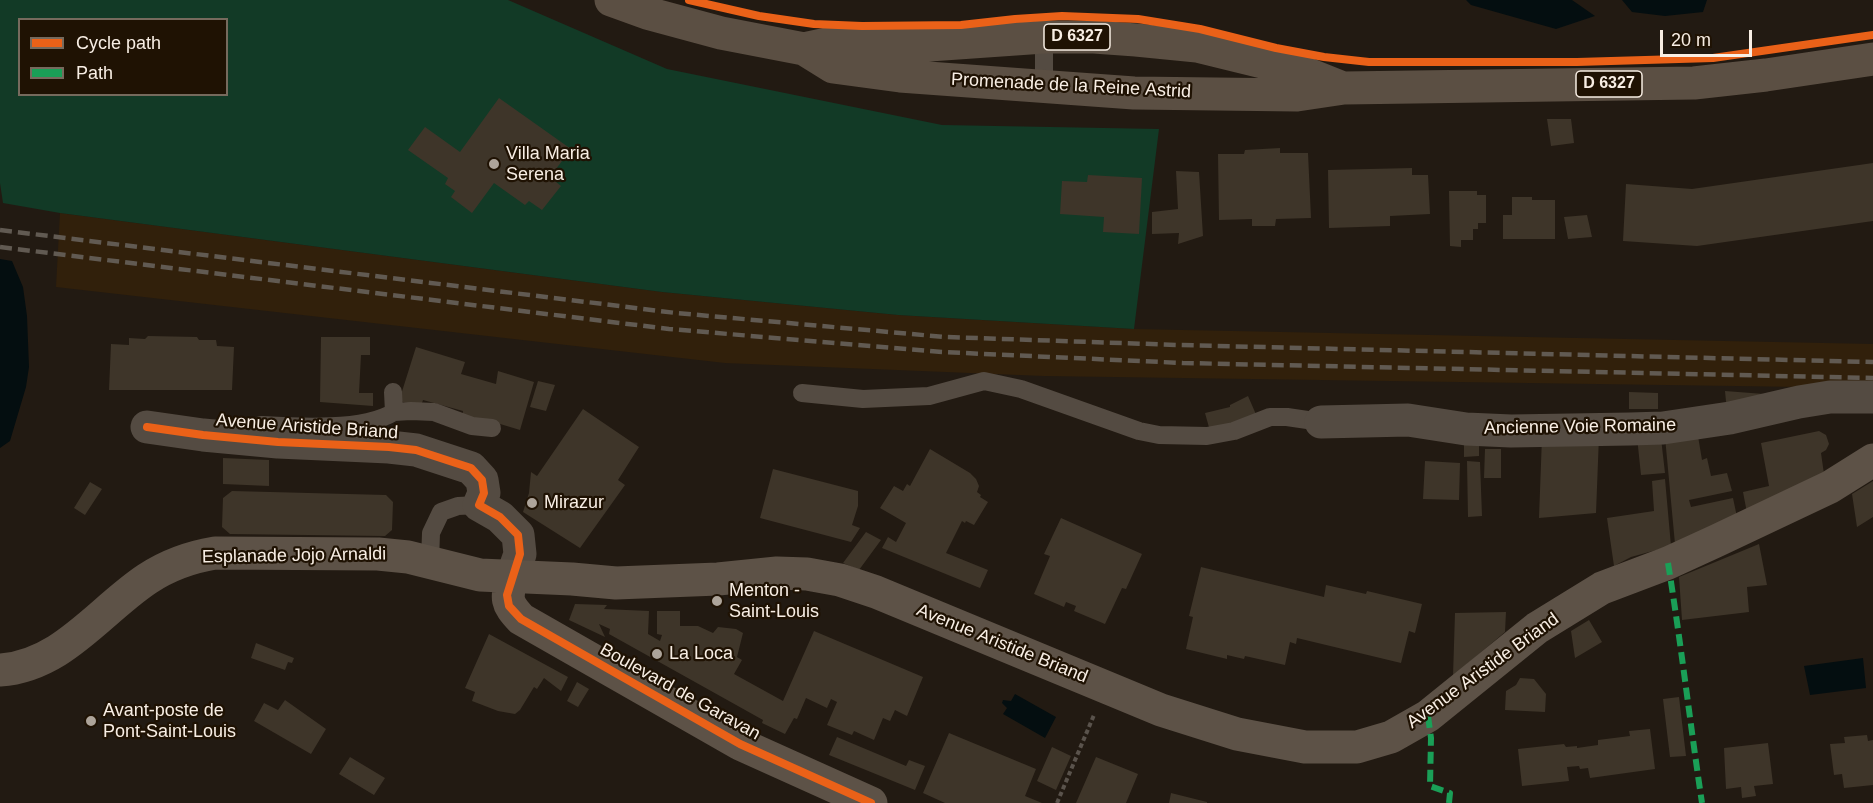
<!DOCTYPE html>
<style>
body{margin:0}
#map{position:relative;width:1873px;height:803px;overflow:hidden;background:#221a12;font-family:Arial,sans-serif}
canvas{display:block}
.legend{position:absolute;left:18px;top:18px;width:210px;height:78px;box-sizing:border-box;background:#1f1203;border:2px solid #766a5d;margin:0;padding:8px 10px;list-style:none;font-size:18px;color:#f8eee4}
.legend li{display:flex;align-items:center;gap:12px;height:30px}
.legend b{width:30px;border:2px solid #766a5d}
.scale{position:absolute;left:1660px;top:30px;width:92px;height:27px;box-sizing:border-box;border:3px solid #f8eee4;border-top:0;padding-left:8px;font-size:18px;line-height:21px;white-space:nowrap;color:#f8eee4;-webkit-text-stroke:4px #1f1203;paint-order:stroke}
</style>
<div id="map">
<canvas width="1873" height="803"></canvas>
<ul class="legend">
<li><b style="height:8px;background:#ea6118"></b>Cycle path</li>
<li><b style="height:8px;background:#1a9f57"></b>Path</li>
</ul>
<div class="scale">20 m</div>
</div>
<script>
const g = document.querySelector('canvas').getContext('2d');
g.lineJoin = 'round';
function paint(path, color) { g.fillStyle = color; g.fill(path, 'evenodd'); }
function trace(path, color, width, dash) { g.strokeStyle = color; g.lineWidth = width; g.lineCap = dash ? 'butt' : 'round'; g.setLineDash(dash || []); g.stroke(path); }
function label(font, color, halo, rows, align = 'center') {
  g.font = font + ' Arial,sans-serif'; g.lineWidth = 4.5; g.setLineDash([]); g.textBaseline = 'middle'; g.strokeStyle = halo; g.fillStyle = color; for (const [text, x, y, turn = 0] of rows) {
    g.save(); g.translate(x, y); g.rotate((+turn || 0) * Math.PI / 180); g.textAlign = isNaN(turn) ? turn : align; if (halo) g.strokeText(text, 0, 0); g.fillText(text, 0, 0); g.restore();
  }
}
paint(new Path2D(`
 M60,213L662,292L898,315L1134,329L1873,344V388L1044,376L725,363L56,287Z`), '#31200b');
paint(new Path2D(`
 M0,0H508L667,69L942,125L1159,129L1134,329L898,315L662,292L60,213L3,203L0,183ZM20,20H226V94H20Z`), '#123a26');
paint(new Path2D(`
 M1466,0H1572L1595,16L1556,29L1471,5Z
 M1622,0H1707L1703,12L1665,16L1632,12Z
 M0,259L12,261L23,287L27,316L29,367L26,387L10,441L0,448Z
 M1863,658L1866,688L1810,695L1804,666Z
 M1015,694L1056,717L1045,738L1003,714L1007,708L1002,703L1003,700L1011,701Z`), '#040e10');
paint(new Path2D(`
 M499,98L571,149L550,177L561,186L542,210L529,201L525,205L494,183L472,213L451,197L455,191L445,184L448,178L408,150L425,127L460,152Z
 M1547,119H1571L1574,143L1551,146Z
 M1280,148V153H1308L1311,218L1276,219L1275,226H1252V219L1219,220L1218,154H1244L1245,150Z
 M1873,163V221L1697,246L1623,241L1626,184L1692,189Z
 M1412,168V175H1428L1430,214L1390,216V226L1329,228L1328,170Z
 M1176,171L1199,172L1203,236L1178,244L1179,233L1152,234V212L1178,209Z
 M1088,175L1142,178L1139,234L1103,232L1104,217L1060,214L1062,181L1087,182Z
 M1449,191H1477V195H1486V223H1478V229H1473V240H1461V247L1450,246Z
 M1512,197H1532V200H1555V239H1503V215H1512Z
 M1587,215L1592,237L1568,239L1564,217Z
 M148,336L197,337L199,340H216L217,346L234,347L232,390H109L111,344L129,345V338L145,339Z
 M321,337H370V355H361L359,393H373V406L320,402Z
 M416,347L465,362L461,374L496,384L498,371L534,382L520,430L487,420L462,418L463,411L423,400L421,406L399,401Z
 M538,381L555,385L546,411L530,407Z
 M1725,391L1764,394L1727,412Z
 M1629,392L1658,393V409H1629Z
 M1248,396L1258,419L1210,431L1205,413L1230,407V405Z
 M583,409L639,447L618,480L625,485L580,548L523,512L529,493L531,472L537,476Z
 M1697,430L1702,460L1707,458L1711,476L1727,473L1732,491L1689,500L1691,507L1733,498L1737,517L1675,544L1665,437Z
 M1819,431L1826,435L1829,444L1826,450L1821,453L1824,474L1747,513L1743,492L1769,486L1761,443Z
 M1599,436L1596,513L1539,518L1542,437Z
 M1637,437L1661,438L1665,473L1641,475Z
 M1479,440V456L1464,457V441Z
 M930,449L970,473L976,479L979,486L977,492L981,495L980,497L988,502L974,525L966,521L965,523L962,521L946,553L988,570L980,588L882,548L888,537L896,542L906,523L880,508L894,486L903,491L907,484L910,486Z
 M1485,449H1501V478H1484Z
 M223,458L269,460V486L223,484Z
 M1425,461L1460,463L1459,500L1423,499Z
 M1467,461L1480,462L1482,516L1468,517Z
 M773,469L858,491V506L852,525L860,528L851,542L760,518Z
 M1665,479L1671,546L1631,557L1614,566L1607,518L1654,511L1652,481Z
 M1873,481V517L1857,527L1852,494Z
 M90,482L102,489L85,515L74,508Z
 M232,491L386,495L393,502L392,530L385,536L230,534L222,527L223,498Z
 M1061,518L1142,554L1126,589L1122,588L1105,624L1074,611L1076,606L1066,602L1064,607L1034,594L1050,556L1044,554Z
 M866,532L881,540L859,570L843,563Z
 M1759,544L1767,585L1747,587L1749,612L1682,620L1679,577Z
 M1201,567L1324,597L1326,585L1366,594L1367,591L1422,604L1415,633L1409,631L1401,663L1297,638L1296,644L1290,642L1285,665L1245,656L1244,659L1227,655V659L1186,649L1193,617L1189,616Z
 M575,604L607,605L604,609L649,611L648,634L660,641L662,635L657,634V611H680V626H698L713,633L718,627L736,629L743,633L737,657L742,660L734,674L783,701L814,631L923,677L907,716L895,710L890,721L883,718L874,740L854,731L852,735L827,725L837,702L831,699L827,708L806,698L797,719L794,718L785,734L762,723L763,720L609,634L610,629L599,624L605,637L569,620Z
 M1506,612L1505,632L1453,676L1455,613Z
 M1589,620L1602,642L1575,658L1571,631Z
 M489,634L568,677L561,691L544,678L537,689L534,687L520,710L515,714L498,711L472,701L475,692L465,688Z
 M256,643L294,658L292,663L288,662L285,670L251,658Z
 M1520,678L1534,679L1546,694L1545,712L1505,710L1506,691L1516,685Z
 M577,682L589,689L578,707L567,701Z
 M1679,697L1686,756L1670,757L1663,699Z
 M285,700L326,729L311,754L254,721L264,703L278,710Z
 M1650,729L1655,769L1590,778L1588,768L1580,769L1579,766L1567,767L1569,781L1522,786L1518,749L1564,744L1566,747L1577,746V748L1598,745V740L1630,736L1629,731Z
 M949,733L1036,769L1025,796L1042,803H945L923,793Z
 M1867,735L1868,741L1873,740V785L1844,788L1842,774L1834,775L1830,744L1845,743L1844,737Z
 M837,737L906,766L909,760L925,766L915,790L829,755Z
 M1768,743L1773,784L1754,786L1756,796L1742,798L1741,787L1726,789L1724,748Z
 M1052,747L1071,756L1056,790L1037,781Z
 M350,757L385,778L374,795L339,774Z
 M1096,757L1138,774L1126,803H1076Z
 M1171,793L1207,802V803H1169Z`), '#3e3529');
trace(new Path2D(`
 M1057,803L1094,715`), '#5a534c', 4, [4.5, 3]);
trace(new Path2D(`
 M1044,85V37
 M802,393L863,399L929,396L984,381L1021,389L1139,431L1159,435L1207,436L1234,431L1270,417H1287L1321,422
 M394,412L411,411L434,412L472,426L492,428
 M261,425C297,427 364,431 394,412L393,392
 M430,562L431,533L441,512L458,506L479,505`), '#544b42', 18);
trace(new Path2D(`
 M1321,422L1408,420L1466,429L1511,431L1630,429L1663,428L1730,418L1799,402L1830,397H1873
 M147,427L203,435L278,442L389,447L416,450L471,468L482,480L484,493L479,505L500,517L518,535L520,554L512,577`), '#544b42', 33);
trace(new Path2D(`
 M512,577C506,599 506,603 521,619L740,744L871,803
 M0,670C62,666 99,611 147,579C168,565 191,557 215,553L378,554L408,557L480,575L572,579L616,583L718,579L777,573L807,574L840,580L876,592L1161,710L1237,734L1305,747H1357L1391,737L1428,716L1537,628L1602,588L1668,563L1716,541L1830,487L1873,460`), '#5d5247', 33);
trace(new Path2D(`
 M611,0L647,13L721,33L804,49L832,43L929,45L1044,37H1094L1136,40L1197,46L1303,72L1343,88
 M804,49L833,67L900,76L1134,93L1297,95L1344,88L1694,83L1766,75L1873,59`), '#5b4f43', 33);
trace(new Path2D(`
 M0,230L676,313L945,337L1179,345L1873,362
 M0,247L669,329L942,352L1183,363L1873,378`), '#615a52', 4.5, [12, 6]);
trace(new Path2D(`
 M1668,563C1681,643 1690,723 1702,803
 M1428,716L1431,738L1430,786L1450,793L1449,803`), '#1a9f57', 6, [12, 6]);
trace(new Path2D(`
 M689,0L759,16L814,24L862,26L961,25L1015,19L1062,16L1138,19L1200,29L1276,48L1324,57L1369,62H1577L1713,58L1873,35
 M147,427L203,435L278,442L389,447L416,450L471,468L482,480L484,493L479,505L500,517L518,535L520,554L507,595L509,606L521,619L740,744L871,803`), '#ea6118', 8);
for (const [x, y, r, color] of [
 [494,164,6,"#ada49a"],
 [532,503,6,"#ada49a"],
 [717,601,6,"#ada49a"],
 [657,654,6,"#ada49a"],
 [91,721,6,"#ada49a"]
]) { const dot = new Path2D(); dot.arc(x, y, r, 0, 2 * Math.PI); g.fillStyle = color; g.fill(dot); trace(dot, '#1f1203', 2); }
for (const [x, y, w] of [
 [1077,37,66],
 [1609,84,66]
]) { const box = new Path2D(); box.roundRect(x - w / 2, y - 13, w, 26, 4.5); g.fillStyle = '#1f1203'; g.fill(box); trace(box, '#f8eee4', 1.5); }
label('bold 16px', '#f8eee4', null, [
 ["D 6327",1077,37],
 ["D 6327",1609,84]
]);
label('18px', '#f8eee4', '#1f1203', [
 ["Promenade de la Reine Astrid",1071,86,3],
 ["Avenue Aristide Briand",307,427,4],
 ["Ancienne Voie Romaine",1580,427,-1],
 ["Esplanade Jojo Arnaldi",294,556,-1],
 ["Avenue Aristide Briand",1002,644,22],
 ["Avenue Aristide Briand",1483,671,-36],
 ["Boulevard de Garavan",680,692,29]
]);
label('18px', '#f8eee4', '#1f1203', [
 ["Villa Maria",506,154],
 ["Serena",506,175],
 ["Mirazur",544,503],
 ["Menton -",729,591],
 ["Saint-Louis",729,612],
 ["La Loca",669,654],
 ["Avant-poste de",103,711],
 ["Pont-Saint-Louis",103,732]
], 'left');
</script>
